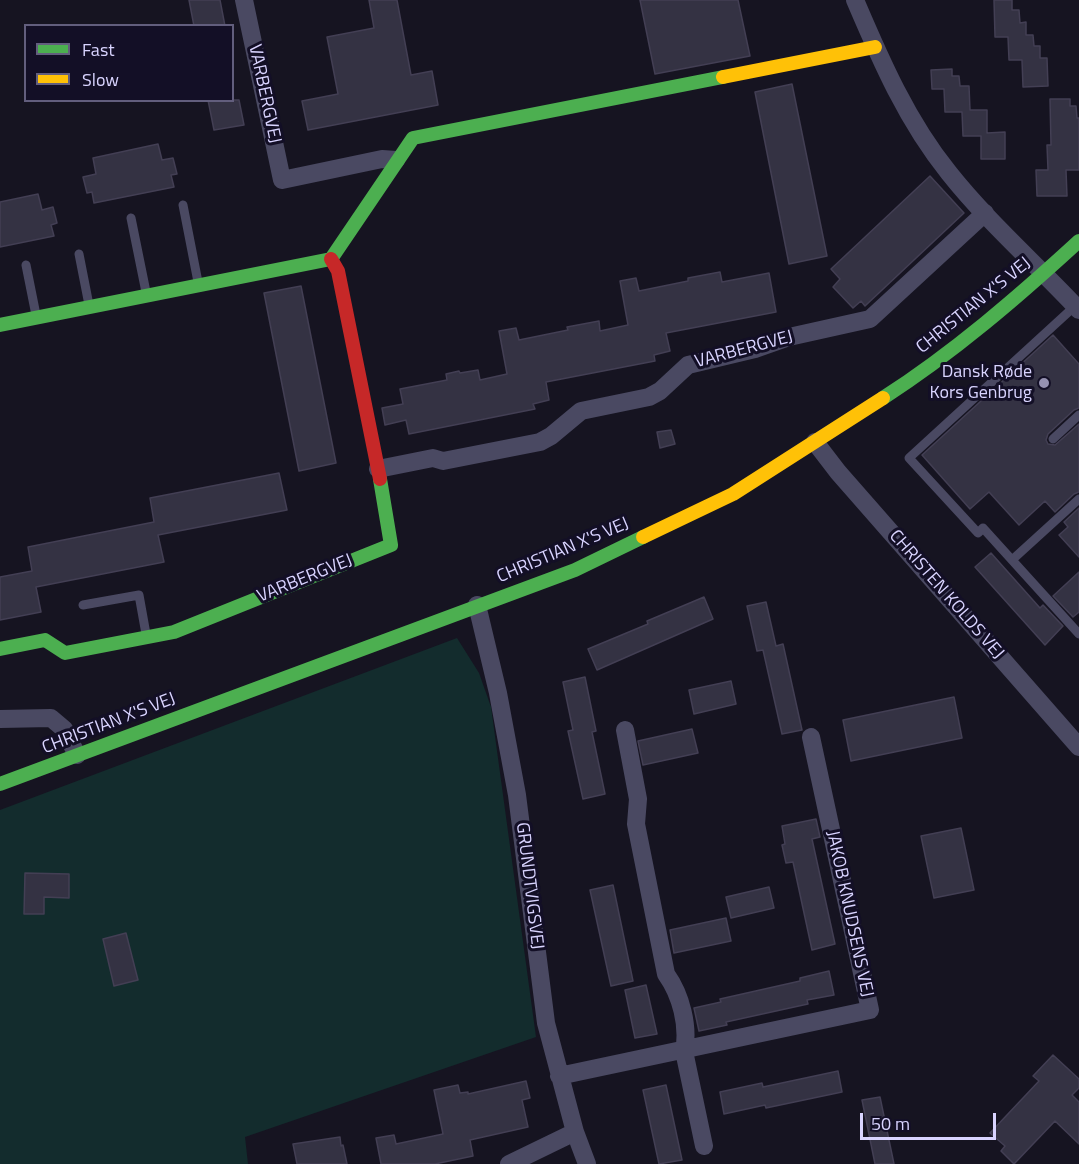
<!DOCTYPE html>
<meta charset="utf-8">
<style>
body{margin:0}
#map{position:relative;width:1079px;height:1164px;overflow:hidden;background:#161421;font-family:"Titillium Web",sans-serif}
canvas{display:block}
.legend{position:absolute;left:24px;top:24px;width:210px;height:78px;box-sizing:border-box;background:#130f26;border:2px solid #625e7d;margin:0;padding:8px 10px;list-style:none;font-size:18px;color:#d9d4ff}
.legend li{display:flex;align-items:center;gap:12px;height:30px}
.legend b{width:30px;border:2px solid #625e7d}
.scale{position:absolute;left:860px;top:1113px;width:136px;height:27px;box-sizing:border-box;border:3px solid #d9d4ff;border-top:0;padding-left:8px;font-size:18px;line-height:21px;white-space:nowrap;color:#d9d4ff;-webkit-text-stroke:4px #130f26;paint-order:stroke}
</style>
<div id="map">
<canvas width="1079" height="1164"></canvas>
<ul class="legend">
<li><b style="height:8px;background:#4caf50"></b>Fast</li>
<li><b style="height:8px;background:#ffc107"></b>Slow</li>
</ul>
<div class="scale">50 m</div>
</div>
<script>
const g = document.querySelector('canvas').getContext('2d');
g.lineJoin = 'round';
function paint(path, color) { g.fillStyle = color; g.fill(path, 'evenodd'); }
function trace(path, color, width, dash) { g.strokeStyle = color; g.lineWidth = width; g.lineCap = dash ? 'butt' : 'round'; g.setLineDash(dash || []); g.stroke(path); }
function label(font, color, halo, rows, align = 'center') {
  g.font = font + ' "Titillium Web",sans-serif'; g.lineWidth = 6; g.setLineDash([]); g.textBaseline = 'middle'; g.strokeStyle = halo; g.fillStyle = color; for (const [text, x, y, turn = 0] of rows) {
    g.save(); g.translate(x, y); g.rotate((+turn || 0) * Math.PI / 180); g.textAlign = isNaN(turn) ? turn : align; if (halo) g.strokeText(text, 0, 0); g.fillText(text, 0, 0); g.restore();
  }
}
paint(new Path2D(`
 M457,638L479,673L491,707L536,1037L245,1137L248,1164H0V810Z`), '#132c2d');
const building = new Path2D(`
 M189,0H220L225,26H194Z
 M369,0H397L411,75L432,71L438,105L308,130L302,101L338,94L327,37L374,28Z
 M640,0H738L750,56L655,74Z
 M994,0H1012V10H1019L1020,23L1026,22V35H1033L1034,46H1040V58H1047L1048,86L1023,87L1022,60H1009L1008,37H995Z
 M952,69V76H959L960,86H969L970,110H987V133L1005,132V159H981V136H963L962,112H945L944,89H932L931,70Z
 M792,84L827,256L789,264L755,92Z
 M1050,99H1070V106H1076L1077,118H1079V170H1066L1067,196H1037L1036,170H1048L1047,145H1051Z
 M208,100H239L244,125L214,130Z
 M158,144L162,160L173,158L177,174L171,175L174,187L94,203L92,192L87,193L83,177L96,174L93,158Z
 M930,176L964,213L865,306L861,301L853,308L833,287L840,279L831,269Z
 M38,194L42,210L53,207L57,223L51,225L54,236L0,247V202Z
 M720,272L722,282L769,273L776,312L666,333L670,351L654,355L655,361L546,382L549,400L533,404L535,409L409,434L406,420L385,425L382,408L403,404L400,389L447,380L446,374L459,371L460,373L478,370L480,380L507,374L499,331L516,328L519,340L568,330L567,327L599,321L600,331L628,325L620,281L636,278L639,291L688,281V278Z
 M301,286L336,463L299,471L264,293Z
 M1053,335L1079,364V408L1074,410L1048,434L1046,440L1048,444L1055,445L1079,424V492L1074,494L1055,512L1045,501L1019,525L989,492L970,509L922,455Z
 M671,430L675,444L660,448L657,432Z
 M279,473L287,510L158,535L164,562L36,587L41,612L0,620V577L32,571L28,547L154,522L150,498Z
 M1079,508V557L1059,535L1068,527L1064,522Z
 M991,553L1040,608L1043,605L1063,626L1045,645L975,567Z
 M1079,572V612L1073,617L1053,596Z
 M704,597L713,619L597,670L588,649L648,624L647,621Z
 M766,602L776,646L783,644L802,730L782,734L763,650L757,651L747,606Z
 M585,677L596,731L592,732L605,794L583,799L568,731L573,730L563,682Z
 M731,681L736,704L694,714L689,690Z
 M954,697L962,738L851,761L843,720Z
 M692,729L698,753L643,765L638,741Z
 M816,819L820,837L812,839L835,944L812,950L793,862L786,863L782,845L785,844L782,826Z
 M961,828L974,890L934,898L921,836Z
 M25,873L69,874V898L44,897V914H24Z
 M613,885L633,981L611,986L590,890Z
 M769,887L774,908L731,918L726,897Z
 M726,918L731,941L674,953L670,930Z
 M126,933L138,980L114,986L103,939Z
 M829,971L834,995L807,1000L808,1004L726,1022L727,1025L699,1031L694,1008L721,1002L720,999L800,981V978Z
 M646,985L657,1034L635,1038L625,990Z
 M1053,1055L1079,1079V1088L1072,1095L1079,1102V1144L1055,1121L1014,1164L1001,1151L1005,1146L990,1133L1039,1081L1033,1076Z
 M838,1071L842,1092L766,1108L765,1105L724,1114L720,1092L762,1083L763,1087Z
 M526,1081L530,1098L522,1100L528,1127L470,1140L473,1156L435,1164H381L376,1138L394,1135L396,1144L443,1134L434,1090L458,1085L460,1093L468,1092V1094Z
 M666,1085L682,1160L659,1164L643,1090Z
 M880,1097L894,1164H875L862,1100Z
 M340,1137L341,1146L343,1145L347,1164H297L293,1144Z`);
paint(building, '#343243');
trace(building, '#433f54', 1.5);
trace(new Path2D(`
 M183,205L198,282
 M131,218L146,292
 M79,254L89,305
 M26,265L36,315
 M1075,306L909,458L978,533L983,528L1079,634
 M1053,439L1079,415
 M1012,560L1079,499
 M83,605L139,595L146,634`), '#4a4962', 9);
trace(new Path2D(`
 M244,0L282,180L382,159L396,160
 M855,0C881,61 907,121 949,173C988,222 1036,264 1079,310
 M815,442L838,472L1079,747
 M378,469L433,458L443,461L540,442L551,436L581,411L649,397L660,391L688,365L755,349L789,337L870,319L985,213
 M477,605L498,693L517,795L546,1023L575,1132L587,1164
 M0,719L51,718L64,729L77,755
 M625,730L638,799L636,824L666,974C681,995 689,1026 684,1051L704,1146
 M559,1076L870,1010L811,737
 M509,1164L575,1132`), '#4a4962', 18);
trace(new Path2D(`
 M0,325L331,259L413,138L723,77
 M883,398C953,353 1018,297 1079,241
 M0,649L45,640L65,653L174,632L391,545L380,479
 M0,784L575,570L643,537`), '#4caf50', 14);
trace(new Path2D(`
 M723,77L875,47
 M643,537L733,494L883,398`), '#ffc107', 14);
trace(new Path2D(`
 M331,259L338,271L380,479`), '#c62828', 14);
for (const [x, y, r, color] of [
 [1044,383,6,"#9591b1"]
]) { const dot = new Path2D(); dot.arc(x, y, r, 0, 2 * Math.PI); g.fillStyle = color; g.fill(dot); trace(dot, '#130f26', 2); }
label('18px', '#d9d4ff', '#130f26', [
 ["VARBERGVEJ",264,94,78],
 ["CHRISTIAN X'S VEJ",974,306,-39],
 ["VARBERGVEJ",744,350,-15],
 ["CHRISTIAN X'S VEJ",563,551,-23],
 ["VARBERGVEJ",305,579,-22],
 ["CHRISTEN KOLDS VEJ",946,595,49],
 ["CHRISTIAN X'S VEJ",109,724,-21],
 ["GRUNDTVIGSVEJ",529,886,83],
 ["JAKOB KNUDSENS VEJ",849,914,78]
]);
label('18px', '#d9d4ff', '#130f26', [
 ["Dansk Røde",1032,373],
 ["Kors Genbrug",1032,394]
], 'right');
</script>
